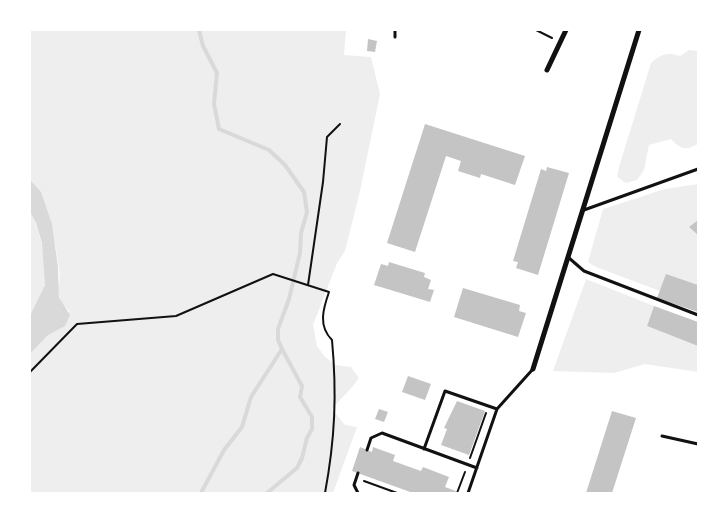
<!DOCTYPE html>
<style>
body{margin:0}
#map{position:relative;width:728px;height:523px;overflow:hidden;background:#fff;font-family:Ubuntu,sans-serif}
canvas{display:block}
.frame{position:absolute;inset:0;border:31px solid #fff;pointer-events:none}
</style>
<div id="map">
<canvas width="728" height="523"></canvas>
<div class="frame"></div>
</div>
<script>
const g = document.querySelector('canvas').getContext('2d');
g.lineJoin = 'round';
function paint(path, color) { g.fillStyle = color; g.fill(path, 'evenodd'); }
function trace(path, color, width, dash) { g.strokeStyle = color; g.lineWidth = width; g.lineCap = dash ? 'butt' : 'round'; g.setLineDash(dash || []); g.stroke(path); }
paint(new Path2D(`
 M30,30H346L344,55L371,57L380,94L360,191L345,251L337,263L313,325L317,346L325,357L336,365L351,367L359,378C351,390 341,398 332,409L345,425L357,427L333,493H30V354L47,336L62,328L69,311C52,293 62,288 59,268C54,238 51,203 30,180Z
 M689,50L698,51V144C686,151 680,149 671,139L649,145L644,170L637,180L626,183L617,177L619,167L651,63C661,54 667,52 680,56Z
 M698,184V285L667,275L660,291L596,267L588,262L603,209L665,189Z
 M30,212C40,227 50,271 44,288C41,298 36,308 30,316Z
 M586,279L654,306L647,326L698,346V372L645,364L614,373L553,371Z`), '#eee');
paint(new Path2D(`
 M30,180L41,192L52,224L58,267L59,297L70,315L65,326L47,336L30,354V316L45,285L42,243L36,223L30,212Z`), '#d9d9d9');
trace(new Path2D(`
 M199,30L203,46L217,73L214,104L219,129L269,150L285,165L304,192L307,212L301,233L300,253L289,299L278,329V340L282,349L251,397L242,427L224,450L201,493
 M267,493L297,468L302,458L307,438L312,429V417L300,397L302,386L282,349`), '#d9d9d9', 4);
paint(new Path2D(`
 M368,39L377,41L375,52L367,51Z
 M425,124L525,156L515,185L481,174L480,178L458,171L461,161L446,156L415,252L387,243Z
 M547,167L569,173L538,275L516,268L518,262L513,261L541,169L546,171Z
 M698,220V235L689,227Z
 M389,262L425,273L424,277L431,280L428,289L434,290L430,302L374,285L381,264L388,266Z
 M666,274L698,285V312L657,298Z
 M463,288L520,305L519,311L526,313L518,337L454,317Z
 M654,306L698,322V346L647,326Z
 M408,376L431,384L425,400L402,392Z
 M457,401L485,411L469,455L441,445L447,429L444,428Z
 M379,409L388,412L384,422L375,419Z
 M612,411L636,418L612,493H586Z
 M360,447L372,452L373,447L395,455L393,461L421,471L423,467L449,477L445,487L456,491L455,493H413L352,471Z`), '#c4c4c4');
trace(new Path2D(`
 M536,30L552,38
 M308,285L323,182L327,137L340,124
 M30,372L77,324L176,316L273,274L329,292C323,309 318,326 332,340C337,394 335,439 325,493
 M470,458L486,413
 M364,481L397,493
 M457,493L465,472`), '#111', 2);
trace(new Path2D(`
 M395,37V30
 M584,210L698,169
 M569,258L584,271L698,315
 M497,409L533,369
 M662,436L698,444
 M424,449L445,391L497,409L468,493
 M367,450L371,438L382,433L477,468
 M358,493L354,485L358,473`), '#111', 3);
trace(new Path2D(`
 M547,70L566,30
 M533,369L639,30`), '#111', 5);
</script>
